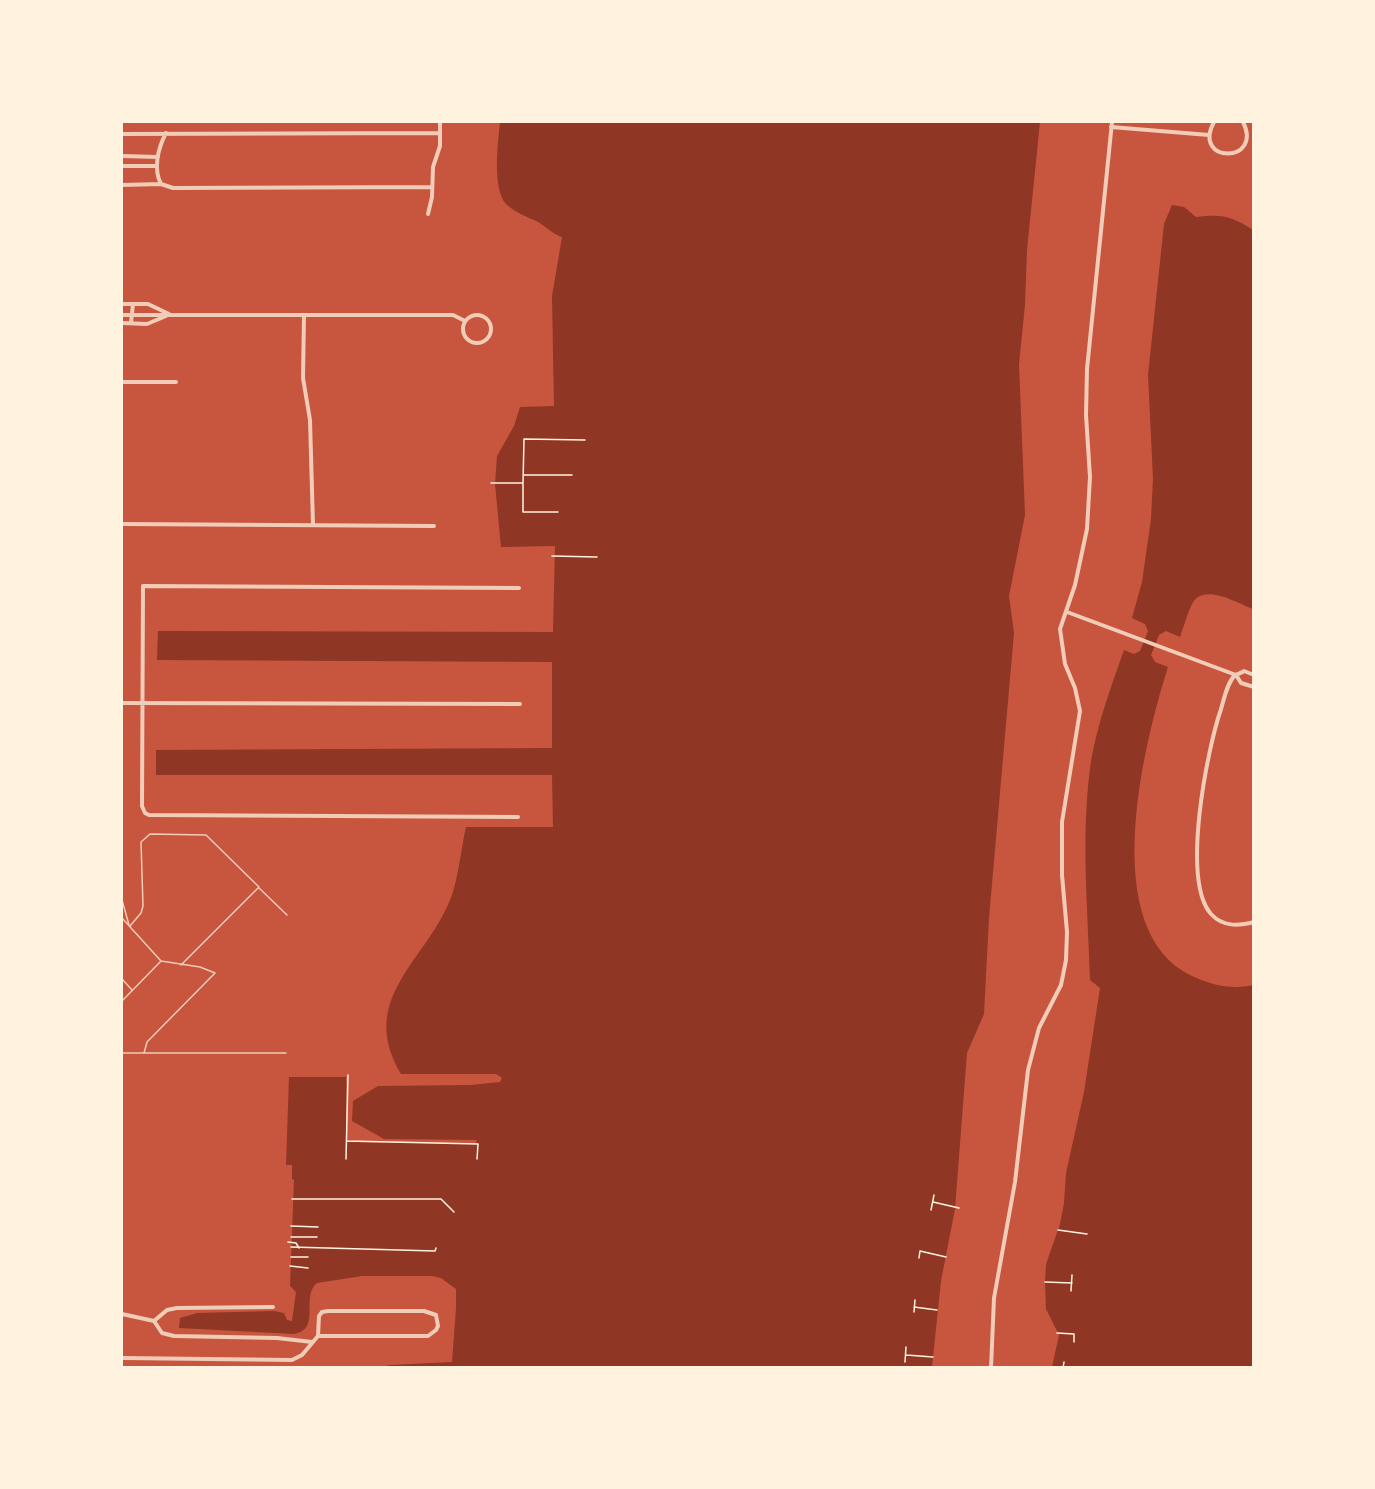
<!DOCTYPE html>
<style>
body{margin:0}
#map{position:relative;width:1375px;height:1489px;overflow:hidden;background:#c8553d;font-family:Manrope,sans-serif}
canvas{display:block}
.frame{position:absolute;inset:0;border:123px solid #fff3e0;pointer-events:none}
</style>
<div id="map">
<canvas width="1375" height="1489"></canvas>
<div class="frame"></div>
</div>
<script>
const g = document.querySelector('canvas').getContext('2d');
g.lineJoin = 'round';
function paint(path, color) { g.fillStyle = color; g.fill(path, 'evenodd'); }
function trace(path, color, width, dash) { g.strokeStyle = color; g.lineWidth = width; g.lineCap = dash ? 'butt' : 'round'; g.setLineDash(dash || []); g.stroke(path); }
paint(new Path2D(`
 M500,122H1040L1027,250L1025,305L1019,364L1025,515L1009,596L1014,633L989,918L984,1014L967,1053L955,1209L941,1281L932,1367H381L390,1365L452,1362L456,1308V1289L441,1278L432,1276H362L317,1283C300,1297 322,1329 294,1334L179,1328L180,1318L197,1313L274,1311L284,1313L287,1320L292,1321L296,1292L290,1286L294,1180L292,1179V1165H286L289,1077H346V1142L475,1144L477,1140L384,1139L352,1121L353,1101L378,1086L470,1085L500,1082L502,1078L496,1074H401C356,997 428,961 452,895C459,873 461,849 466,827H553L552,775H156V750L552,748V662L157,660L158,631L553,632L555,546L501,547L495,484L497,456L514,426L520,407L554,406L552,296L562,237C552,234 547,227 538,222C528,217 514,212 506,204C492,188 498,142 500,122Z
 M1172,205L1184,207L1196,217C1223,214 1231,216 1253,230V609C1237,603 1203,582 1192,604C1187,614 1184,626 1180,637L1166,631L1159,635L1151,655L1155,662L1168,667C1144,743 1096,931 1192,976C1211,985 1232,990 1253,985V1367H1052L1059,1335L1046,1309L1045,1282L1046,1264L1060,1224L1064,1203L1066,1173L1084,1092L1100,988L1090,980C1088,911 1081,837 1090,769C1095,730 1111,687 1124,650L1134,654L1140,651L1148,631L1145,624L1132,618L1142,582L1151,519L1153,479L1148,375L1164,224Z`), '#8f3625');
trace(new Path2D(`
 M524,475H572
 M491,483H523L524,439L585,440
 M523,484V512H558
 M552,556L597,557
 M347,1141L478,1144L477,1159
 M346,1159L348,1075
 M292,1199H441L454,1212
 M933,1202L959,1208
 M931,1210L934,1195
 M291,1226L318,1227
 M1058,1230L1087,1234
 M291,1237H317
 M288,1242L296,1243L299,1248
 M291,1247L435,1251L436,1248
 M291,1257H308
 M919,1258L920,1251L946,1257
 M290,1266L308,1268
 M1045,1282L1072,1283
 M1071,1291L1072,1275
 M914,1307L937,1310
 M914,1312L915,1300
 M1057,1333L1074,1334V1342
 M906,1355L933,1357
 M905,1362L906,1347
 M1050,1367L1062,1368
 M1063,1368L1064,1362`), '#fff3e0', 1.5);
trace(new Path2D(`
 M259,888L287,915
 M122,900L129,925
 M122,918L161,961L122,1001
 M130,926L141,913L143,906L141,842L150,834L206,835L259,887L181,965
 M122,979L132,990
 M122,1053H144L147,1042L215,973L200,967L161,961
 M145,1053H286`), '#f1ccb7', 1.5);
trace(new Path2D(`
 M1214,122C1191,164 1264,164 1243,122
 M1111,127L1209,135
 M122,134L440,133
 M122,156L158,157
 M122,166H157
 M161,184C153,169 158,148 166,133
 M122,185L161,184L173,188L432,187
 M428,214L432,197L433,167L440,146V122
 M122,304H148L169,314
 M463 329a14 14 0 1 1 28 0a14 14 0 1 1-28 0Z
 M122,315H453L465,321
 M304,315L303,378L310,420L313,525
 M122,323L147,324L166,316
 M131,323L133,304
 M122,382H176
 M122,524L434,526
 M1067,612L1236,675L1241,683L1254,687
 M1254,675L1244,671C1243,672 1236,675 1235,675C1227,683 1224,699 1221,709C1207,750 1181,880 1211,914C1223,927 1238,926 1254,922
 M122,703L520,704
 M518,817L149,815L145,813L142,806L143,586L519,588
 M328,1311H424L436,1315L438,1326L436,1330L428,1336H318L319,1316L322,1312Z
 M122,1314L154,1321L167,1310L177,1308L273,1307
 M154,1321L162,1333L174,1336L277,1338L312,1342
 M122,1358L292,1360L302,1355L318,1336
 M991,1368L994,1298L1015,1182L1028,1070L1039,1028L1061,985L1066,960L1067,932L1062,875V822L1080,711L1075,688L1065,664L1060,629L1075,585L1087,529L1090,477L1086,415L1087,369L1112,122`), '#f1ccb7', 4);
</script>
